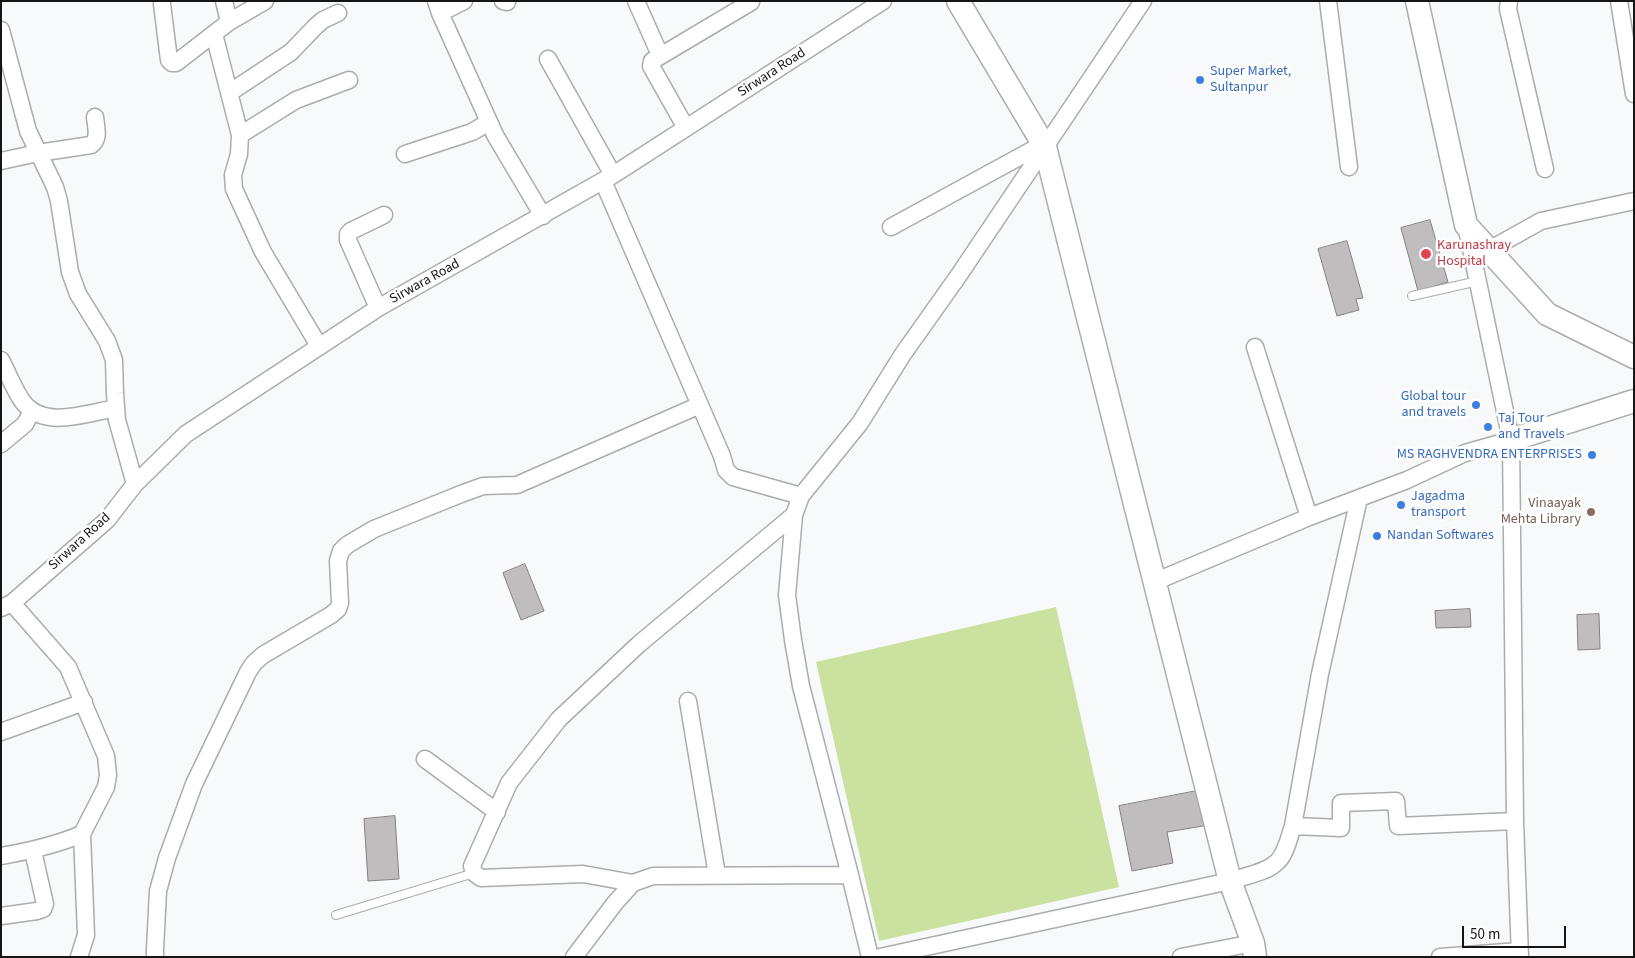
<!DOCTYPE html>
<style>
body{margin:0}
#map{position:relative;width:1635px;height:958px;overflow:hidden;background:#f7f9fb;font-family:"Source Sans 3",sans-serif}
canvas{display:block}
.frame{position:absolute;inset:0;border:2px solid #151516;pointer-events:none}
.scale{position:absolute;left:1462px;top:926px;width:104px;height:22px;box-sizing:border-box;border:2px solid #151516;border-top:0;padding-left:6px;font-size:15px;line-height:18px;white-space:nowrap;color:#151516;-webkit-text-stroke:4px #fff;paint-order:stroke}
</style>
<div id="map">
<canvas width="1635" height="958"></canvas>
<div class="frame"></div>
<div class="scale">50 m</div>
</div>
<script>
const g = document.querySelector('canvas').getContext('2d');
g.lineJoin = 'round';
function paint(path, color) { g.fillStyle = color; g.fill(path, 'evenodd'); }
function trace(path, color, width, dash) { g.strokeStyle = color; g.lineWidth = width; g.lineCap = dash ? 'butt' : 'round'; g.setLineDash(dash || []); g.stroke(path); }
function label(font, color, halo, rows, align = 'center') {
  g.font = font + ' "Source Sans 3",sans-serif'; g.lineWidth = 5; g.setLineDash([]); g.textBaseline = 'middle'; g.strokeStyle = halo; g.fillStyle = color; for (const [text, x, y, turn = 0] of rows) {
    g.save(); g.translate(x, y); g.rotate((+turn || 0) * Math.PI / 180); g.textAlign = isNaN(turn) ? turn : align; if (halo) g.strokeText(text, 0, 0); g.fillText(text, 0, 0); g.restore();
  }
}
paint(new Path2D(`
 M1056,607L1119,887L879,941L816,662Z`), '#cae19f');
const building = new Path2D(`
 M1430,220L1448,282L1418,291L1401,228Z
 M1347,241L1363,298L1356,299L1359,310L1337,316L1318,249Z
 M525,564L544,611L521,620L503,573Z
 M1470,609L1471,627L1436,628L1435,611Z
 M1599,614L1600,649L1578,650L1577,615Z
 M1202,790L1209,825L1167,832L1173,863L1132,871L1119,806Z
 M395,816L399,879L368,881L364,819Z`);
paint(building, '#c0bdbe');
trace(building, '#848182', 1);
const lane = new Path2D(`
 M1412,296L1478,281
 M336,915L474,873`);
const street = new Path2D(`
 M224,1L229,22
 M436,1L440,13L495,135L543,216
 M503,1L507,2
 M636,1L660,55
 M1328,1L1349,167
 M1509,1L1508,9L1545,169
 M1619,1L1634,94
 M162,4L169,60L172,63H176L229,22L265,1
 M440,13L464,1
 M1,30L28,131L55,187L59,201L70,272L78,294L107,341L114,360L115,393L117,420L135,484
 M214,34L240,135L239,154L233,175L234,189L263,252L319,346
 M548,59L613,175
 M229,93L282,58L291,52L316,26L323,20L338,13
 M686,128L651,66L652,61L751,2
 M240,135L296,100L349,80
 M405,154L472,132L489,122
 M1,161L38,153L91,145C100,139 96,127 95,117
 M603,181L722,456L726,470L733,477L801,496
 M1466,225L1511,440L1515,821L1520,957
 M891,227L1043,144
 M1489,250L1541,221L1634,201
 M378,308L348,240V234L351,231L384,215
 M1255,347L1309,517
 M1,360C8,373 14,390 23,402C44,430 87,413 116,408
 M1,444L25,424L32,411
 M1154,582L1309,517L1407,480L1465,453L1511,440
 M12,603L68,667L106,756L108,775L106,787L82,834L86,935L79,957
 M1,608L12,603L107,520L135,484L186,434L378,308L613,175L883,1
 M688,701L717,875
 M1,732L84,702
 M425,759L497,812
 M1293,826L1341,828V803L1396,801L1398,826L1515,821
 M1,856C30,851 56,845 82,834
 M633,883L583,874L481,878L474,873L472,866L509,783L559,719L639,644L794,515
 M1,916L37,911L43,909L45,904L33,851
 M155,957V949L158,891L167,858L194,784L248,672L254,663L263,655L331,615L338,609L340,603L338,561L341,551L347,545L374,529L461,494L483,486L517,485L700,405
 M574,957L615,903L633,883L653,876L850,875
 M870,957L850,875L801,686L793,640L787,595L794,515L801,496L860,423L903,354L959,275L1143,1
 M880,957L1230,881C1244,876 1266,873 1277,862C1286,854 1289,837 1293,826L1320,674L1359,498
 M1181,957L1253,943
 M1440,957L1519,951`);
const secondary = new Path2D(`
 M958,1L1045,147L1230,881L1253,943L1255,957
 M1417,1L1466,225L1547,314L1634,357
 M1511,440L1634,401`);
trace(lane, '#abacae', 10);
trace(street, '#abacae', 19);
trace(secondary, '#abacae', 25);
trace(lane, '#fff', 8);
trace(street, '#fff', 16);
trace(secondary, '#fff', 22);
for (const [x, y, r, color] of [
 [1200,80,5,"#3f7fe0"],
 [1426,254,6,"#e0444e"],
 [1476,405,5,"#3f7fe0"],
 [1488,427,5,"#3f7fe0"],
 [1592,455,5,"#3f7fe0"],
 [1401,505,5,"#3f7fe0"],
 [1591,512,5,"#8d6e63"],
 [1377,536,5,"#3f7fe0"]
]) { const dot = new Path2D(); dot.arc(x, y, r, 0, 2 * Math.PI); g.fillStyle = color; g.fill(dot); trace(dot, '#fff', 2); }
label('14px', '#366cbe', '#fff', [
 ["Super Market,",1210,72],
 ["Sultanpur",1210,88],
 ["Global tour",1466,397,"right"],
 ["and travels",1466,413,"right"],
 ["Taj Tour",1498,419],
 ["and Travels",1498,435],
 ["MS RAGHVENDRA ENTERPRISES",1582,455,"right"],
 ["Jagadma",1411,497],
 ["transport",1411,513],
 ["Nandan Softwares",1387,536]
], 'left');
label('14px', '#151516', '#fff', [
 ["Sirwara Road",772,73,-33],
 ["Sirwara Road",425,282,-29],
 ["Sirwara Road",80,542,-42]
]);
label('14px', '#be3a42', '#fff', [
 ["Karunashray",1437,246],
 ["Hospital",1437,262]
], 'left');
label('14px', '#785e54', '#fff', [
 ["Vinaayak",1581,504],
 ["Mehta Library",1581,520]
], 'right');
</script>
